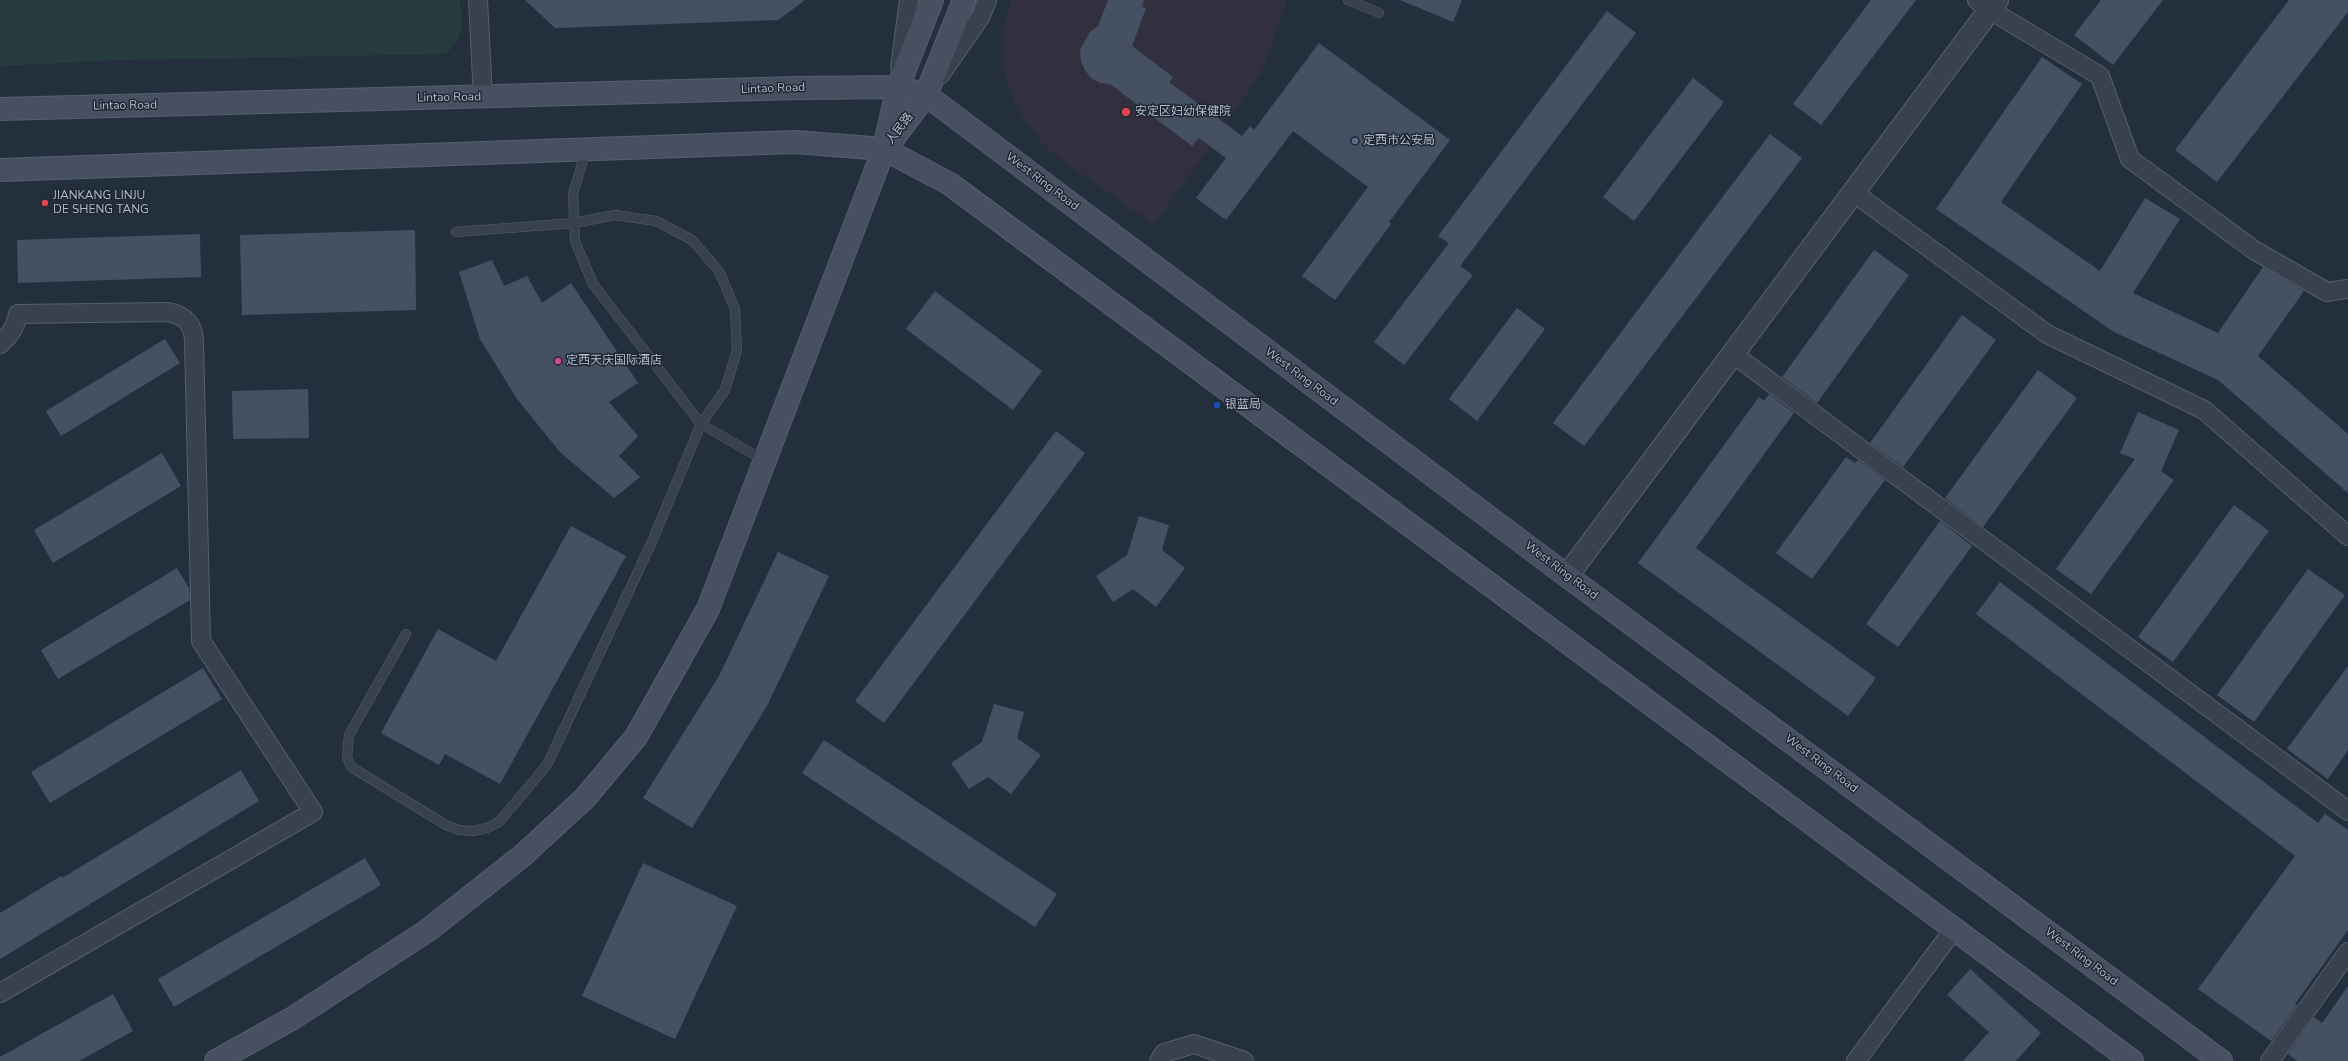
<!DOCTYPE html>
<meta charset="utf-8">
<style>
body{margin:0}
canvas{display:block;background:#242f3e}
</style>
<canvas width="2348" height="1061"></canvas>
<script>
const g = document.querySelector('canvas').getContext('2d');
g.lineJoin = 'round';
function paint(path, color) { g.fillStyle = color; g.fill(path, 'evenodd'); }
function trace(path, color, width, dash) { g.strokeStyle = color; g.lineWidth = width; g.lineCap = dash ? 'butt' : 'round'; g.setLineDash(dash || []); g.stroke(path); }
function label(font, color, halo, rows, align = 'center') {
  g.font = font + ' "Nunito Sans","Noto Sans SC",sans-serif'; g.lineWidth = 3; g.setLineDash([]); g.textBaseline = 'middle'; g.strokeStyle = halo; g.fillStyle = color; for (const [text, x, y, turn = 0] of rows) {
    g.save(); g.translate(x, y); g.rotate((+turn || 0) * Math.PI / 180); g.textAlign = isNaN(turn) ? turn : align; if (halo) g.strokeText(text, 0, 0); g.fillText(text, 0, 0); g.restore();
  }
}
paint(new Path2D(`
 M1011,0H1287L1261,73L1154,225L1050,151L1024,121L1015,104L1004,68L1003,35Z`), '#32303f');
paint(new Path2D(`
 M0,0H460C461,27 466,35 445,54L123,60L0,66Z`), '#263c3f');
paint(new Path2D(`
 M525,0H805L778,20L555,28Z
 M1108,0H1144L1142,7L1146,8L1132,46L1173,77L1169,82L1242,136L1250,126L1254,130L1319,43L1450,140L1389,222L1391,224L1335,300L1302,276L1368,187L1293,131L1226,220L1196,198L1226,158L1199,138L1192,146L1110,84L1100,83L1091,78L1085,70L1081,61L1080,50L1090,32L1098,26Z
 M1400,0H1462L1453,22Z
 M1871,0H1916L1821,125L1793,104Z
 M2101,0H2163L2113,65L2074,35Z
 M2289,0H2348V12L2217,182L2175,150Z
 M1607,11L1636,33L1460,266L1473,275L1404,365L1374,342L1449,243L1438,236Z
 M2042,57L2082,84L2001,202L2100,271L2145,198L2180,219L2133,293L2218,333L2263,267L2304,291L2258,356L2348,434V493L2218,380L2114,332L1936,209Z
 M1693,78L1724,102L1634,221L1603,197Z
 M1770,134L1802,158L1584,446L1553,423Z
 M415,230L416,310L242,315L240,235Z
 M200,234L201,277L18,283L17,240Z
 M1874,250L1909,275L1817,403L1782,377Z
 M492,260L504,286L527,276L542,303L571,283L638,383L609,402L638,436L619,456L640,477L614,498L560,452L517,399L480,339L459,272Z
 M935,291L1042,371L1013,410L906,329Z
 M1517,308L1545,329L1477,421L1449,399Z
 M1962,315L1996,340L1903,467L1870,443Z
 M165,339L180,363L61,436L46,411Z
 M2038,370L2077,398L1983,527L1945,498Z
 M308,389L309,438L233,439L232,391Z
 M1769,394L1794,413L1696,548L1876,678L1848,716L1638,563L1759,397L1764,401Z
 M2138,412L2179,430L2161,471L2174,480L2091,594L2056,569L2135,459L2120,453Z
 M1056,431L1085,453L884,723L855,701Z
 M162,453L181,486L53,563L34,530Z
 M1846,457L1855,463L1858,460L1885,480L1812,579L1776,553Z
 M2234,505L2269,531L2173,662L2138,637Z
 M1139,516L1169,525L1162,550L1185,568L1156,607L1133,589L1113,602L1096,576L1127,555Z
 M1940,521L1972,546L1898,647L1866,624Z
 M571,526L626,556L500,784L445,754L439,765L381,733L438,629L496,661Z
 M778,552L829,576L767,706L692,828L643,798L719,676Z
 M177,568L189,588L190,600L58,679L41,650Z
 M2308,569L2345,595L2254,722L2217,695Z
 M2000,582L2318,823L2325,814L2348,830V930L2295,1004L2297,1005L2271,1041L2198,989L2295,856L1976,614Z
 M2348,666V750L2328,779L2287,749Z
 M203,668L222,699L50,803L31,772Z
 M994,704L1024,712L1017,738L1041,755L1011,794L988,777L969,789L951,763L982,742Z
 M824,740L1057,894L1035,927L802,773Z
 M241,770L259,801L0,959V913L61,876L62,878Z
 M365,858L381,885L174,1007L158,979Z
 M643,863L737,906L675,1039L582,996Z
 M1970,969L2041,1033L2016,1061H1963L1989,1032L1947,995Z
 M2348,986V1061H2297L2288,1054L2314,1017L2322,1023Z
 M113,994L133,1031L79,1061H0V1057Z`), '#455162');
const service = new Path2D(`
 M1348,0L1379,13
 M586,150L573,194L575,241L593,284L701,424L765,461
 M406,634L349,735L347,757L351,767L446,825L459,830L473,831L487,828L499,822L547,765L651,544L701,424L725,390L737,350L735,309L719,271L692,240L656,221L615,215L574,223L456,232`);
const minor = new Path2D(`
 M478,0L483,98
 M1977,0L1990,10L2100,76L2130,159L2254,250L2327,292L2348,289
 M900,67L909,0
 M940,75L981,16L987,0
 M1854,193L2047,334L2204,410L2348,536
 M0,344C10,335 15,328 18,314L168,312C185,315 194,325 194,342L201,641L313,812L0,993
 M1733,354L2348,811
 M1159,1061L1164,1053L1194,1044L1244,1061
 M1856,1061L1954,929
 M2270,1061L2348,952`);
const tertiary = new Path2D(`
 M1567,576L1997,0`);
const secondary = new Path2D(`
 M0,109L798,88L898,87L926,95L1567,576L2221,1061
 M889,144L926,95L964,0
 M0,170L795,142L884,149L950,184L2132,1061
 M216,1061L293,1018L427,931L522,856L585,798L636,737L708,609L884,149L898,87L932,0`);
trace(service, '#565f6c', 10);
trace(minor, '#565f6c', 20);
trace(tertiary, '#565f6c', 24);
trace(secondary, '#565f6c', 24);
trace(service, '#38414e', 9);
trace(minor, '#38414e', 18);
trace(tertiary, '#38414e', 22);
trace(secondary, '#465061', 22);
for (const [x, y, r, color] of [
 [1126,112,5,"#e0444e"],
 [1355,141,4,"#5c6f8a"],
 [45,203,4,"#e0444e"],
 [558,361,4,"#d1479c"],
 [1217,405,4,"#1a4fb4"]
]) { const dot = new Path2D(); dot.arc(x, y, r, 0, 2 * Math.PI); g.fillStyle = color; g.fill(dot); trace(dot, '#1d2633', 1.5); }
label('12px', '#b4bcc9', '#1d2633', [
 ["Lintao Road",773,89,-2],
 ["Lintao Road",449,98,-1],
 ["Lintao Road",125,106,-1],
 ["人民路",900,129,-53],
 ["West Ring Road",1042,182,37],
 ["West Ring Road",1301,377,37],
 ["West Ring Road",1561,571,37],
 ["West Ring Road",1821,764,37],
 ["West Ring Road",2081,957,37]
]);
label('12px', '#b4bcc9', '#1d2633', [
 ["安定区妇幼保健院",1135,112],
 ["定西市公安局",1363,141],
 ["JIANKANG LINJU",53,196],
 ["DE SHENG TANG",53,210],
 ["定西天庆国际酒店",566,361],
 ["银蓝局",1225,405]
], 'left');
</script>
